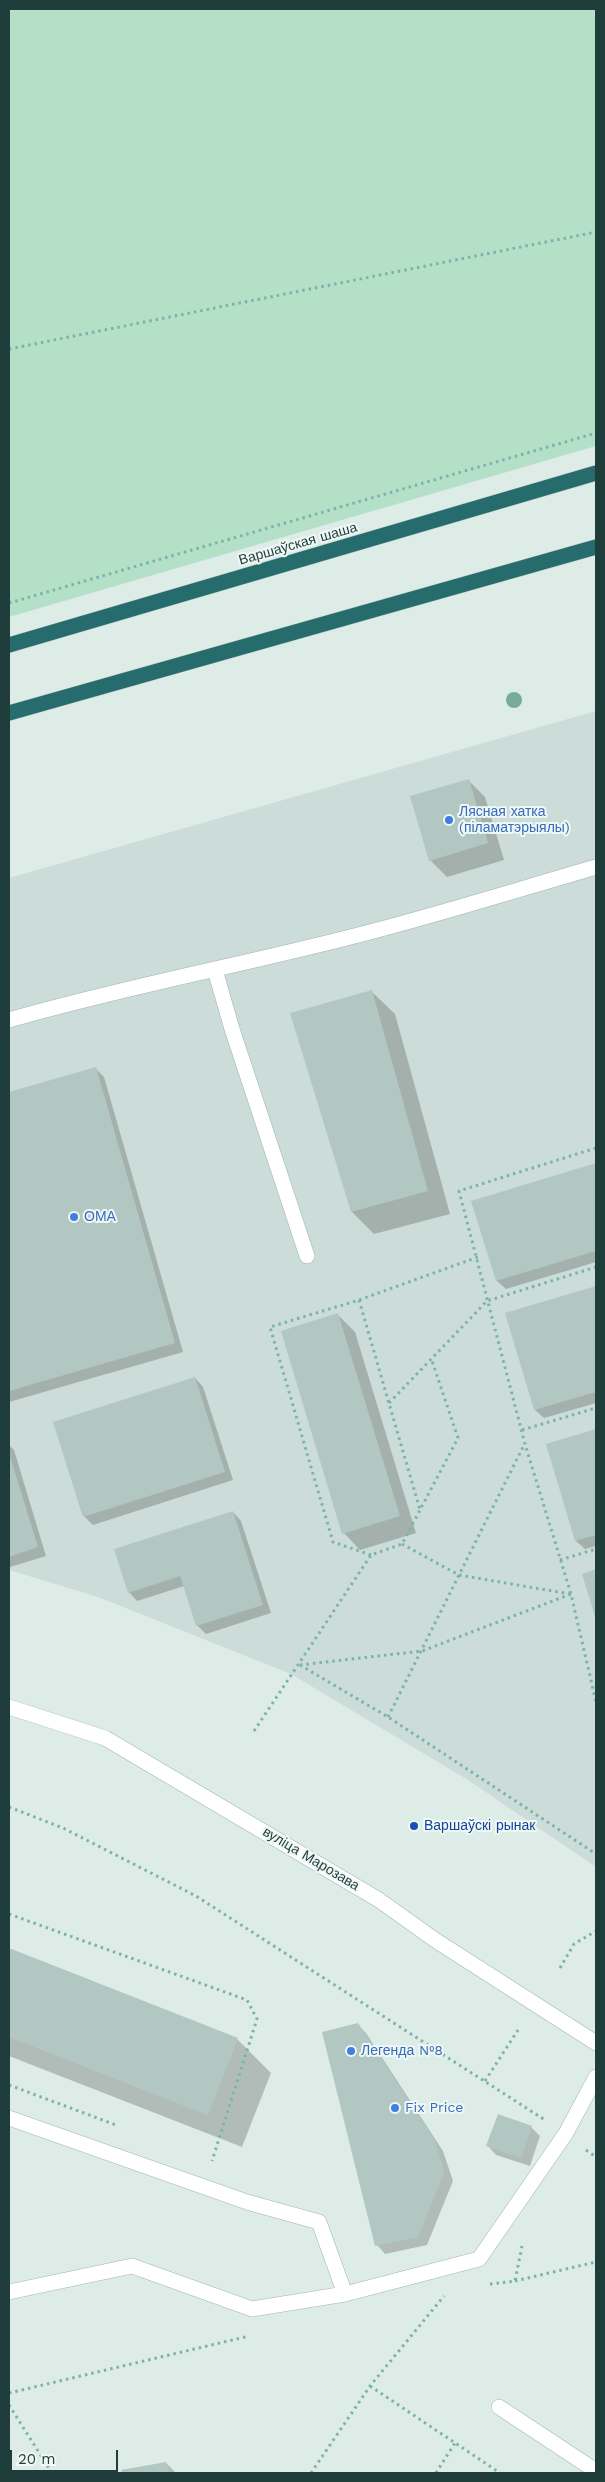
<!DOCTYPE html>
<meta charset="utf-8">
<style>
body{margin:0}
#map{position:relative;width:605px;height:2482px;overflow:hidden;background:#deece8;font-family:"Work Sans",sans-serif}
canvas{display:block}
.frame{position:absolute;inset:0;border:10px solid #1e3d3b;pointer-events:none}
.scale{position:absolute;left:10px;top:2450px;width:108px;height:22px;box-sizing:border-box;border:2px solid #1e3d3b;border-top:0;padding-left:6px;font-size:15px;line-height:18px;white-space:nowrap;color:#1e3d3b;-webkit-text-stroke:4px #eff8f5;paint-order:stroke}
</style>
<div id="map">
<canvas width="605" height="2482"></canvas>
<div class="frame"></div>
<div class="scale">20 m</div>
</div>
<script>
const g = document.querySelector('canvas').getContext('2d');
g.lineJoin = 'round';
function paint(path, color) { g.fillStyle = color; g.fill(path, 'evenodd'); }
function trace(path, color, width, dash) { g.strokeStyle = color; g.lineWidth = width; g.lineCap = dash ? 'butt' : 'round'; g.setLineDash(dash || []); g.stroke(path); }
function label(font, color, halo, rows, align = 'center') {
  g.font = font + ' "Work Sans",sans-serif'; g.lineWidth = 4; g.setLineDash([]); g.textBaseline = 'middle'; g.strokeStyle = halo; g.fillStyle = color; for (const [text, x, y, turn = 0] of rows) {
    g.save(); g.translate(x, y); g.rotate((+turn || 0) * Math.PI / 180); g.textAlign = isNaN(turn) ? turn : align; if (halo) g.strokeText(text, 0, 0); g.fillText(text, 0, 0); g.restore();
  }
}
paint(new Path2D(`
 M596,711V1867L468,1780L291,1674L98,1597L9,1570V878Z`), '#ccdcd8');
paint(new Path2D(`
 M9,9H596V446L9,617Z`), '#b4e0c8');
paint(new Path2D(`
 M468,780L485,797L504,860L447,877L430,860Z
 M372,992L395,1014L450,1214L374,1234L352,1212Z
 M95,1068L104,1077L183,1352L9,1402V1093Z
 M596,1164V1262L506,1289L497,1281L473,1202Z
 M596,1287V1403L544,1418L535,1410L506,1314Z
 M338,1315L355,1332L416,1533L360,1550L344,1533Z
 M195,1378L203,1387L233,1480L93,1525L84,1516Z
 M596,1430V1546L585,1549L576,1541L548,1445Z
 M9,1445L14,1450L46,1556L10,1567Z
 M233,1512L241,1521L271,1613L206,1634L197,1625L184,1586L137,1601L129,1592Z
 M9,1950L238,2040L271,2073L242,2147L9,2056Z
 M357,2024L366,2033L443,2151L453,2181L427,2245L385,2254L377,2245Z
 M531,2127L540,2136L530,2166L496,2155L488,2146Z
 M166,2463L176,2473H123V2471Z`), '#0003');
paint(new Path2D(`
 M469,779L488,843L429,861L410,796Z
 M372,990L428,1191L351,1212L290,1013Z
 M96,1067L175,1343L9,1391V1092Z
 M596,1163V1251L496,1281L471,1201Z
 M596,1286V1392L534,1410L505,1313Z
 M338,1313L400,1516L342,1534L281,1331Z
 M195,1377L225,1472L83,1517L53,1422Z
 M596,1429V1535L575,1541L546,1444Z
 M9,1453L38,1547L9,1557Z
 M233,1511L263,1605L196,1626L180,1576L128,1593L114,1549Z
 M596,1569V1620L582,1574Z
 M9,1948L238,2038L208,2115L9,2037Z
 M358,2023L435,2141L444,2172L418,2237L375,2246L322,2032Z
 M498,2114L532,2126L521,2158L486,2146Z
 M166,2462L169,2473H122L121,2470Z`), '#b3c7c2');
const lane = new Path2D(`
 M215,970L232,1029L307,1256
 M9,1020C127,986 248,964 366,933C443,913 520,889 596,867
 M9,2118L247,2202L319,2222L345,2294
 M9,2292L132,2266L252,2309L345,2294L479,2259L566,2133L596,2077
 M499,2407L596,2471`);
const street = new Path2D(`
 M9,1707L105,1738L379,1900L435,1940L596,2043`);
const highway = new Path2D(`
 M9,645L596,473
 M9,713L596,547`);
trace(lane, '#a1b4b1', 16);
trace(street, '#a1b4b1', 16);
trace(highway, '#c0c9c8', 16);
trace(new Path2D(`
 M9,349L596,232
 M9,603L596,433
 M596,1148L459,1191L525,1444L571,1594L596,1702
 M359,1300L420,1510
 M389,1403L487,1301L596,1267
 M522,1430L596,1408
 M402,1544L459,1575L570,1594
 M371,1555L333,1542L270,1327L359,1300L478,1257
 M560,1560L596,1549
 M300,1665L388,1717L596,1854
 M300,1665L422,1651L571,1594
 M388,1717L524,1445
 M254,1731L371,1555L402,1544L458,1438L431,1358
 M9,1807L63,1828L196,1896L545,2120
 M9,1914L247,2000L257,2019L212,2161
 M560,1968L574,1944L596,1931
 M485,2081L518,2030
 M9,2085L116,2125
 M586,2150L596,2157
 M515,2281L596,2262
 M490,2284L515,2281L522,2246
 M370,2386L500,2473
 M9,2393L249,2336
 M9,2405L52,2473
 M311,2473L370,2386L444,2296
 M436,2473L455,2443`), '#7bb3ac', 3, [2.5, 4]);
trace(lane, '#fff', 15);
trace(street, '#fff', 15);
trace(highway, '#266c6c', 15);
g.fillStyle = '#78ac97';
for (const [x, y] of [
 [514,700]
]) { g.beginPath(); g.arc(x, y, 8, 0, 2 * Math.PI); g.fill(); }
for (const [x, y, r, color] of [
 [449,820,5,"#3f7fe0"],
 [74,1217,5,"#3f7fe0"],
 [414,1826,5,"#1a4fb4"],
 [351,2051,5,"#3f7fe0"],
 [395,2108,5,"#3f7fe0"]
]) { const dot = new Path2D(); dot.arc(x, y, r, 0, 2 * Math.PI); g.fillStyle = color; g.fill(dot); trace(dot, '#eff8f5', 2); }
label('14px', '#1e3d3b', '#eff8f5', [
 ["Варшаўская шаша",298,544,-16],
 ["вуліца Марозава",311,1859,31]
]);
label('14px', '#366cbe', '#eff8f5', [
 ["Лясная хатка",459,812],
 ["(піламатэрыялы)",459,828],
 ["ОМА",84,1217],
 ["Легенда №8",361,2051],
 ["Fix Price",405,2108]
], 'left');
label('14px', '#164399', '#eff8f5', [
 ["Варшаўскі рынак",424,1826]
], 'left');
</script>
